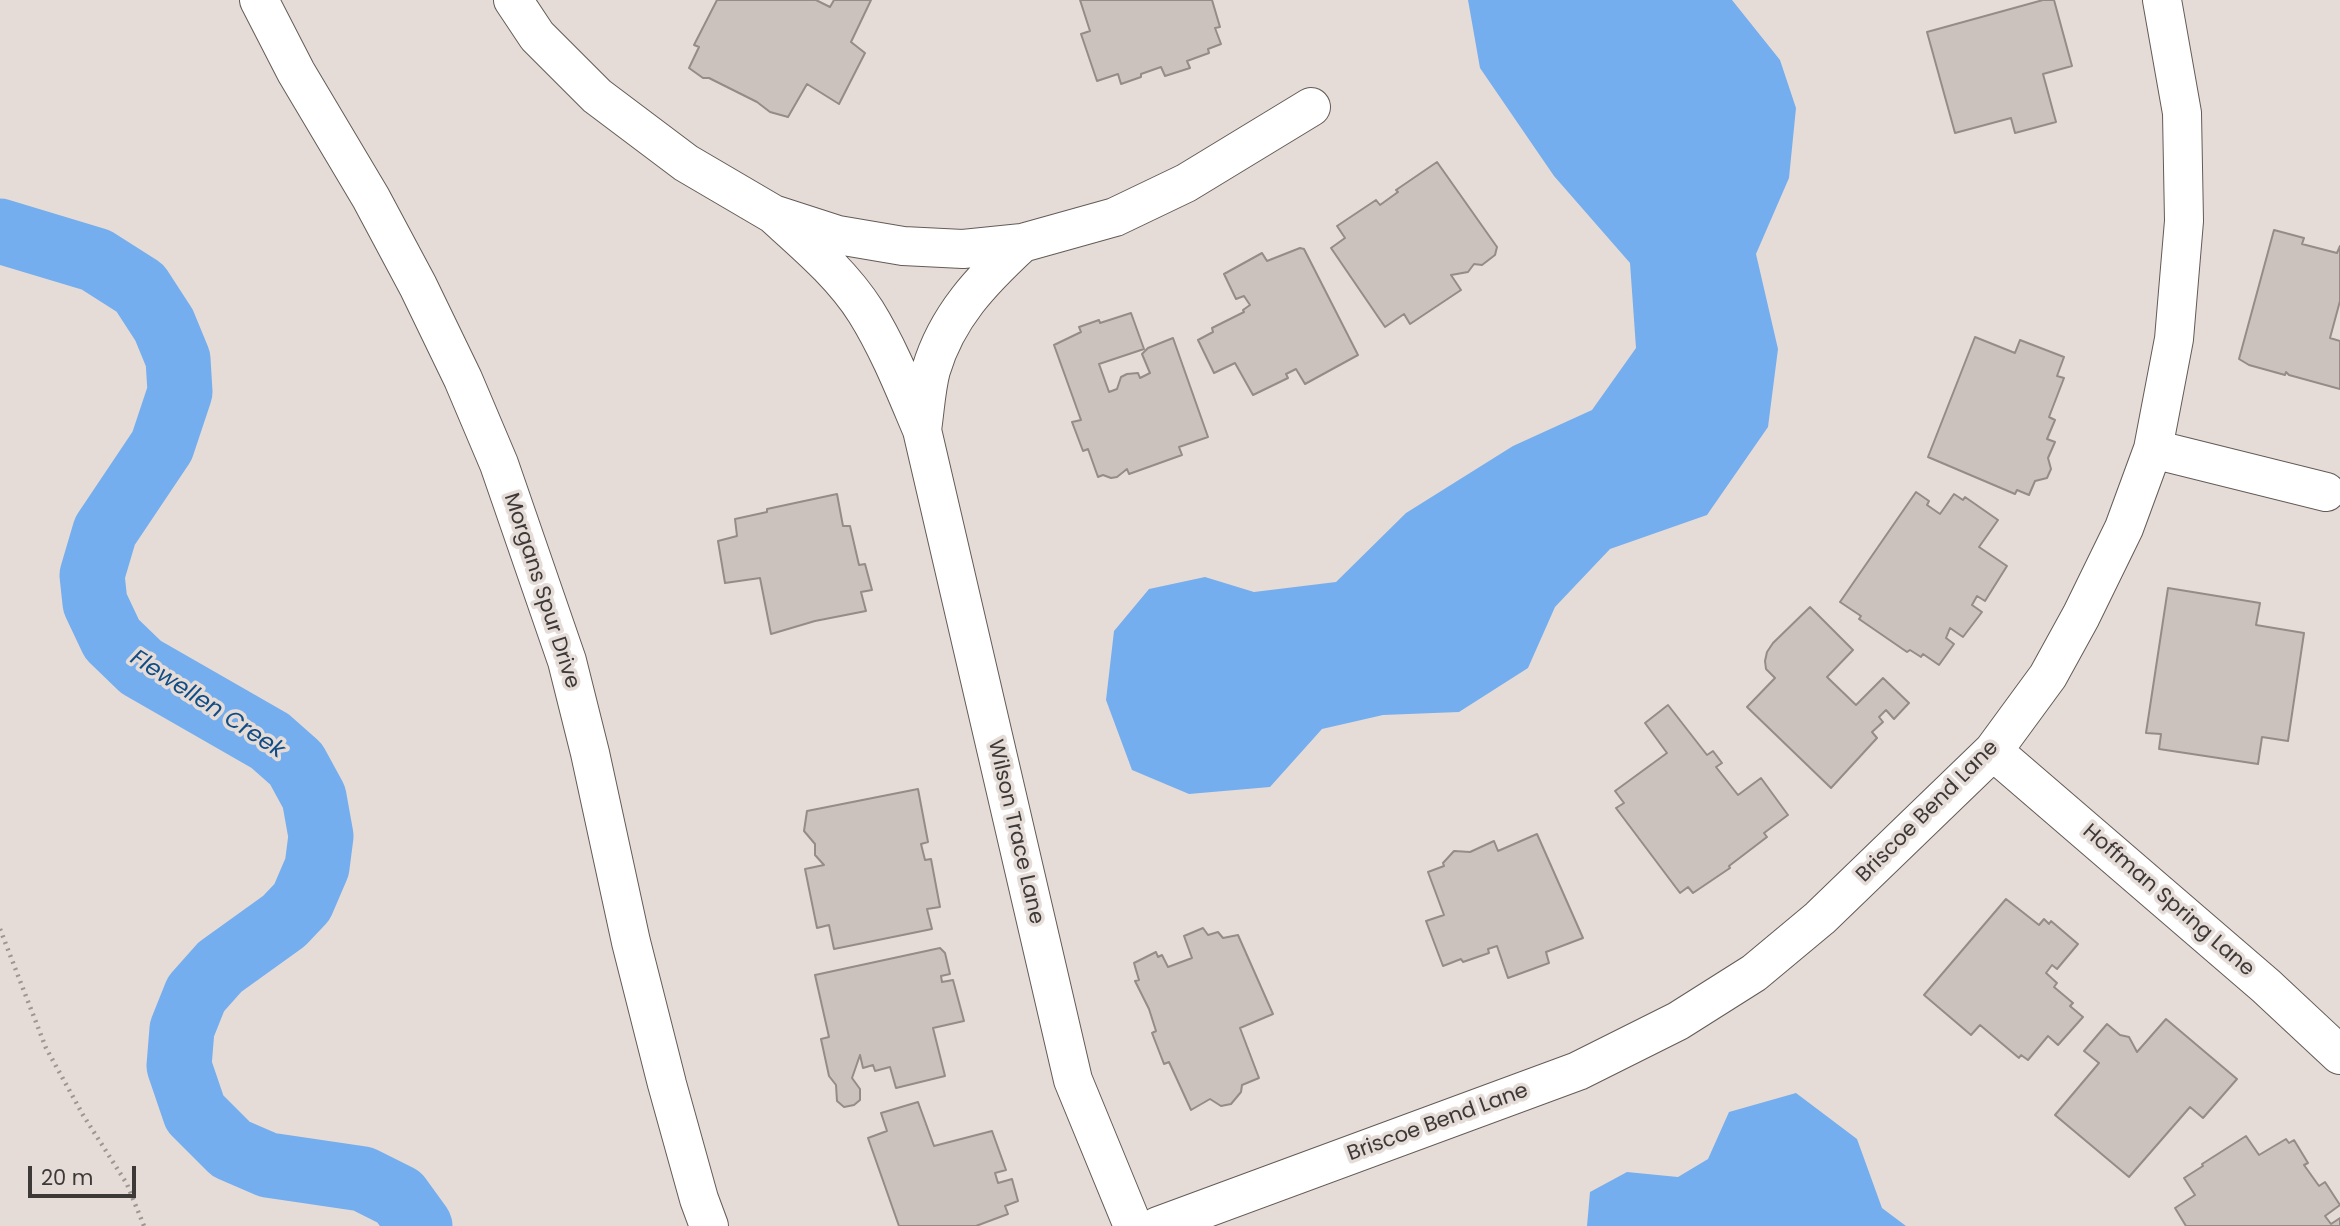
<!DOCTYPE html>
<style>
body{margin:0}
#map{position:relative;width:2340px;height:1226px;overflow:hidden;background:#e6dcd7;font-family:Poppins,sans-serif}
canvas{display:block}
.scale{position:absolute;left:28px;top:1166px;width:108px;height:32px;box-sizing:border-box;border:4px solid #3d3937;border-top:0;padding-left:9px;font-size:21px;line-height:24px;white-space:nowrap;color:#3d3937;-webkit-text-stroke:5px #e6dcd7;paint-order:stroke}
</style>
<div id="map">
<canvas width="2340" height="1226"></canvas>
<div class="scale">20 m</div>
</div>
<script>
const g = document.querySelector('canvas').getContext('2d');
g.lineJoin = 'round';
function paint(path, color) { g.fillStyle = color; g.fill(path, 'evenodd'); }
function trace(path, color, width, dash) { g.strokeStyle = color; g.lineWidth = width; g.lineCap = dash ? 'butt' : 'round'; g.setLineDash(dash || []); g.stroke(path); }
function label(font, color, halo, rows, align = 'center') {
  g.font = font + ' Poppins,sans-serif'; g.lineWidth = 7; g.setLineDash([]); g.textBaseline = 'middle'; g.strokeStyle = halo; g.fillStyle = color; for (const [text, x, y, turn = 0] of rows) {
    g.save(); g.translate(x, y); g.rotate((+turn || 0) * Math.PI / 180); g.textAlign = isNaN(turn) ? turn : align; if (halo) g.strokeText(text, 0, 0); g.fillText(text, 0, 0); g.restore();
  }
}
paint(new Path2D(`
 M1468,0H1732L1780,60L1796,108L1789,178L1756,254L1778,349L1768,427L1707,515L1610,549L1555,607L1528,668L1459,712L1383,715L1322,729L1270,787L1189,794L1132,770L1106,700L1114,631L1149,589L1205,577L1254,592L1336,582L1406,513L1513,446L1592,410L1636,348L1630,263L1554,176L1480,68Z
 M1796,1093L1857,1139L1882,1208L1906,1226H1587L1590,1192L1627,1172L1678,1177L1708,1159L1729,1112Z`), '#75aeee');
trace(new Path2D(`
 M0,231L96,260L140,288L164,325L178,359L180,392L162,446L105,531L92,575L95,603L112,639L141,667L270,741L296,764L314,797L321,836L317,867L302,902L284,921L220,967L196,994L182,1029L179,1066L195,1113L231,1149L268,1165L363,1179L399,1197L420,1226`), '#75aeee', 65);
const building = new Path2D(`
 M717,0H816L830,7L834,0H871L851,42L865,53L839,104L807,84L788,117L770,112L757,102L709,78H703L689,68L699,47L694,45Z
 M1080,0H1212L1220,27L1215,28L1221,44L1208,49L1209,53L1187,61L1190,68L1165,76L1161,67L1141,74V77L1121,84L1118,74L1097,81L1081,34L1090,31Z
 M2043,0H2054L2072,66L2043,74L2056,122L2015,133L2011,118L1955,133L1927,32Z
 M1437,162L1497,247L1495,255L1482,265L1474,264L1468,272L1451,275L1461,290L1410,324L1404,314L1385,327L1331,248L1345,238L1337,226L1376,200L1380,205L1398,192L1396,190Z
 M2274,230L2304,238L2302,244L2337,253L2340,246V301L2330,338L2340,341V389L2289,375L2286,372L2285,375L2249,365L2239,359Z
 M1300,248L1304,249L1358,355L1305,384L1296,369L1286,374L1288,378L1253,395L1235,363L1214,373L1198,340L1213,332L1212,328L1244,312L1243,310L1250,305L1244,296L1236,299L1224,274L1262,253L1267,261Z
 M1131,313L1144,349L1099,364L1109,392L1117,389L1121,377L1127,374L1138,373L1140,378L1150,373L1142,354L1148,348L1173,338L1208,437L1179,447L1182,455L1129,474L1127,469L1117,477L1111,478L1103,475L1098,477L1088,449L1083,451L1072,422L1081,420L1054,345L1081,332L1079,327L1099,320L1100,323Z
 M1975,337L2015,353L2020,340L2064,357L2057,376L2064,378L2049,417L2055,420L2047,439L2055,442L2048,458L2051,469L2047,478L2035,481L2029,495L2017,490L2015,494L1928,457Z
 M1916,492L1929,501L1927,505L1940,514L1954,494L1963,500L1965,497L1998,520L1979,547L2007,566L1985,601L1977,596L1972,605L1982,612L1963,637L1950,628L1946,638L1954,644L1939,665L1923,654L1921,657L1910,650L1907,652L1859,619L1861,616L1840,602Z
 M837,494L843,526H850L859,565L865,564L872,590L861,592L866,611L815,621L771,634L760,578L725,583L718,541L737,536L735,519L767,512V509Z
 M2168,588L2260,603L2256,625L2304,633L2288,741L2262,737L2258,764L2159,749L2161,734L2146,733Z
 M1810,607L1853,650L1827,677L1856,705L1883,678L1909,703L1894,719L1886,710L1879,717L1883,722L1872,732L1877,738L1831,788L1747,707L1775,678L1766,669L1765,661L1767,652L1773,643Z
 M1668,705L1707,755L1713,751L1722,763L1716,767L1738,795L1761,778L1788,815L1764,833L1767,837L1729,866L1730,868L1693,893L1688,887L1680,893L1616,808L1624,803L1615,791L1667,753L1645,723Z
 M918,789L928,842L921,844L925,860L931,859L940,907L927,909L932,929L834,949L829,925L817,928L805,869L824,865L815,855V844L804,831L807,811Z
 M1537,834L1583,938L1546,952L1549,963L1508,978L1497,946L1488,949L1489,953L1463,962L1461,959L1443,966L1426,921L1444,915L1428,872L1444,866L1443,863L1454,851L1470,852L1494,841L1498,851Z
 M2006,899L2039,925L2044,919L2049,924L2051,921L2078,944L2057,969L2052,965L2046,973L2057,983L2054,987L2073,1003L2070,1006L2083,1017L2058,1045L2048,1036L2028,1060L2021,1055L2019,1058L1980,1025L1971,1035L1924,995Z
 M1203,928L1208,935L1218,932L1223,938L1238,935L1273,1014L1240,1028L1259,1078L1242,1085L1241,1092L1231,1104L1221,1106L1210,1099L1191,1110L1169,1062L1164,1064L1152,1033L1156,1031L1149,1009L1135,981L1139,980L1134,963L1156,952L1158,957L1162,955L1168,967L1192,958L1184,936Z
 M940,948L945,953L950,974L941,976L942,982L953,980L964,1021L933,1028L945,1076L896,1088L890,1067L875,1071L873,1065L863,1068L860,1055L852,1078L860,1089V1100L854,1105L844,1107L837,1101L836,1085L829,1076L821,1039L829,1037L815,975Z
 M2166,1019L2237,1079L2203,1118L2190,1107L2129,1177L2055,1115L2099,1063L2084,1051L2107,1024L2120,1035L2129,1037L2137,1052Z
 M918,1102L934,1146L992,1131L1006,1170L995,1173L998,1183L1012,1179L1018,1201L1005,1206L1008,1214L976,1226H899L868,1138L887,1131L881,1113Z
 M2246,1136L2259,1155L2286,1139L2289,1143L2294,1140L2308,1163L2304,1165L2319,1186L2325,1182L2340,1205L2325,1216L2331,1224L2340,1218V1226H2186L2175,1208L2195,1195L2184,1178L2203,1166L2202,1164Z`);
paint(building, '#ccc2bd');
trace(building, '#958b87', 2);
const minor = new Path2D(`
 M259,0L296,72L371,198L418,286L463,379L499,464L567,661L590,753L631,942L667,1084L699,1199L709,1226
 M513,0L537,36L597,96L686,163L773,214L838,235L903,246L963,249L1022,243L1115,217L1186,183L1311,107
 M773,214C806,244 842,274 866,312C889,349 905,390 922,430L1073,1080L1133,1226
 M922,430C925,410 926,389 931,370C947,316 982,280 1022,243
 M2153,449L2326,492
 M1993,751L2266,986L2340,1055
 M1158,1226L1578,1071L1678,1021L1754,973L1820,918L1993,751L2048,676L2081,616L2124,528L2153,449L2174,339L2184,221L2182,113L2162,0`);
trace(minor, '#635b57', 40);
trace(new Path2D(`
 M0,929L46,1048L83,1115L127,1184L144,1226`), '#9d9692', 4.5, [2, 5]);
trace(minor, '#fff', 38);
label('21px', '#3d3937', '#e6dcd7', [
 ["Morgans Spur Drive",541,591,72],
 ["Briscoe Bend Lane",1928,812,-45],
 ["Wilson Trace Lane",1015,832,77],
 ["Hoffman Spring Lane",2168,901,41],
 ["Briscoe Bend Lane",1438,1123,-20]
]);
label('italic 23px', '#104d86', '#e6dcd7', [
 ["Flewellen Creek",207,705,33]
]);
</script>
